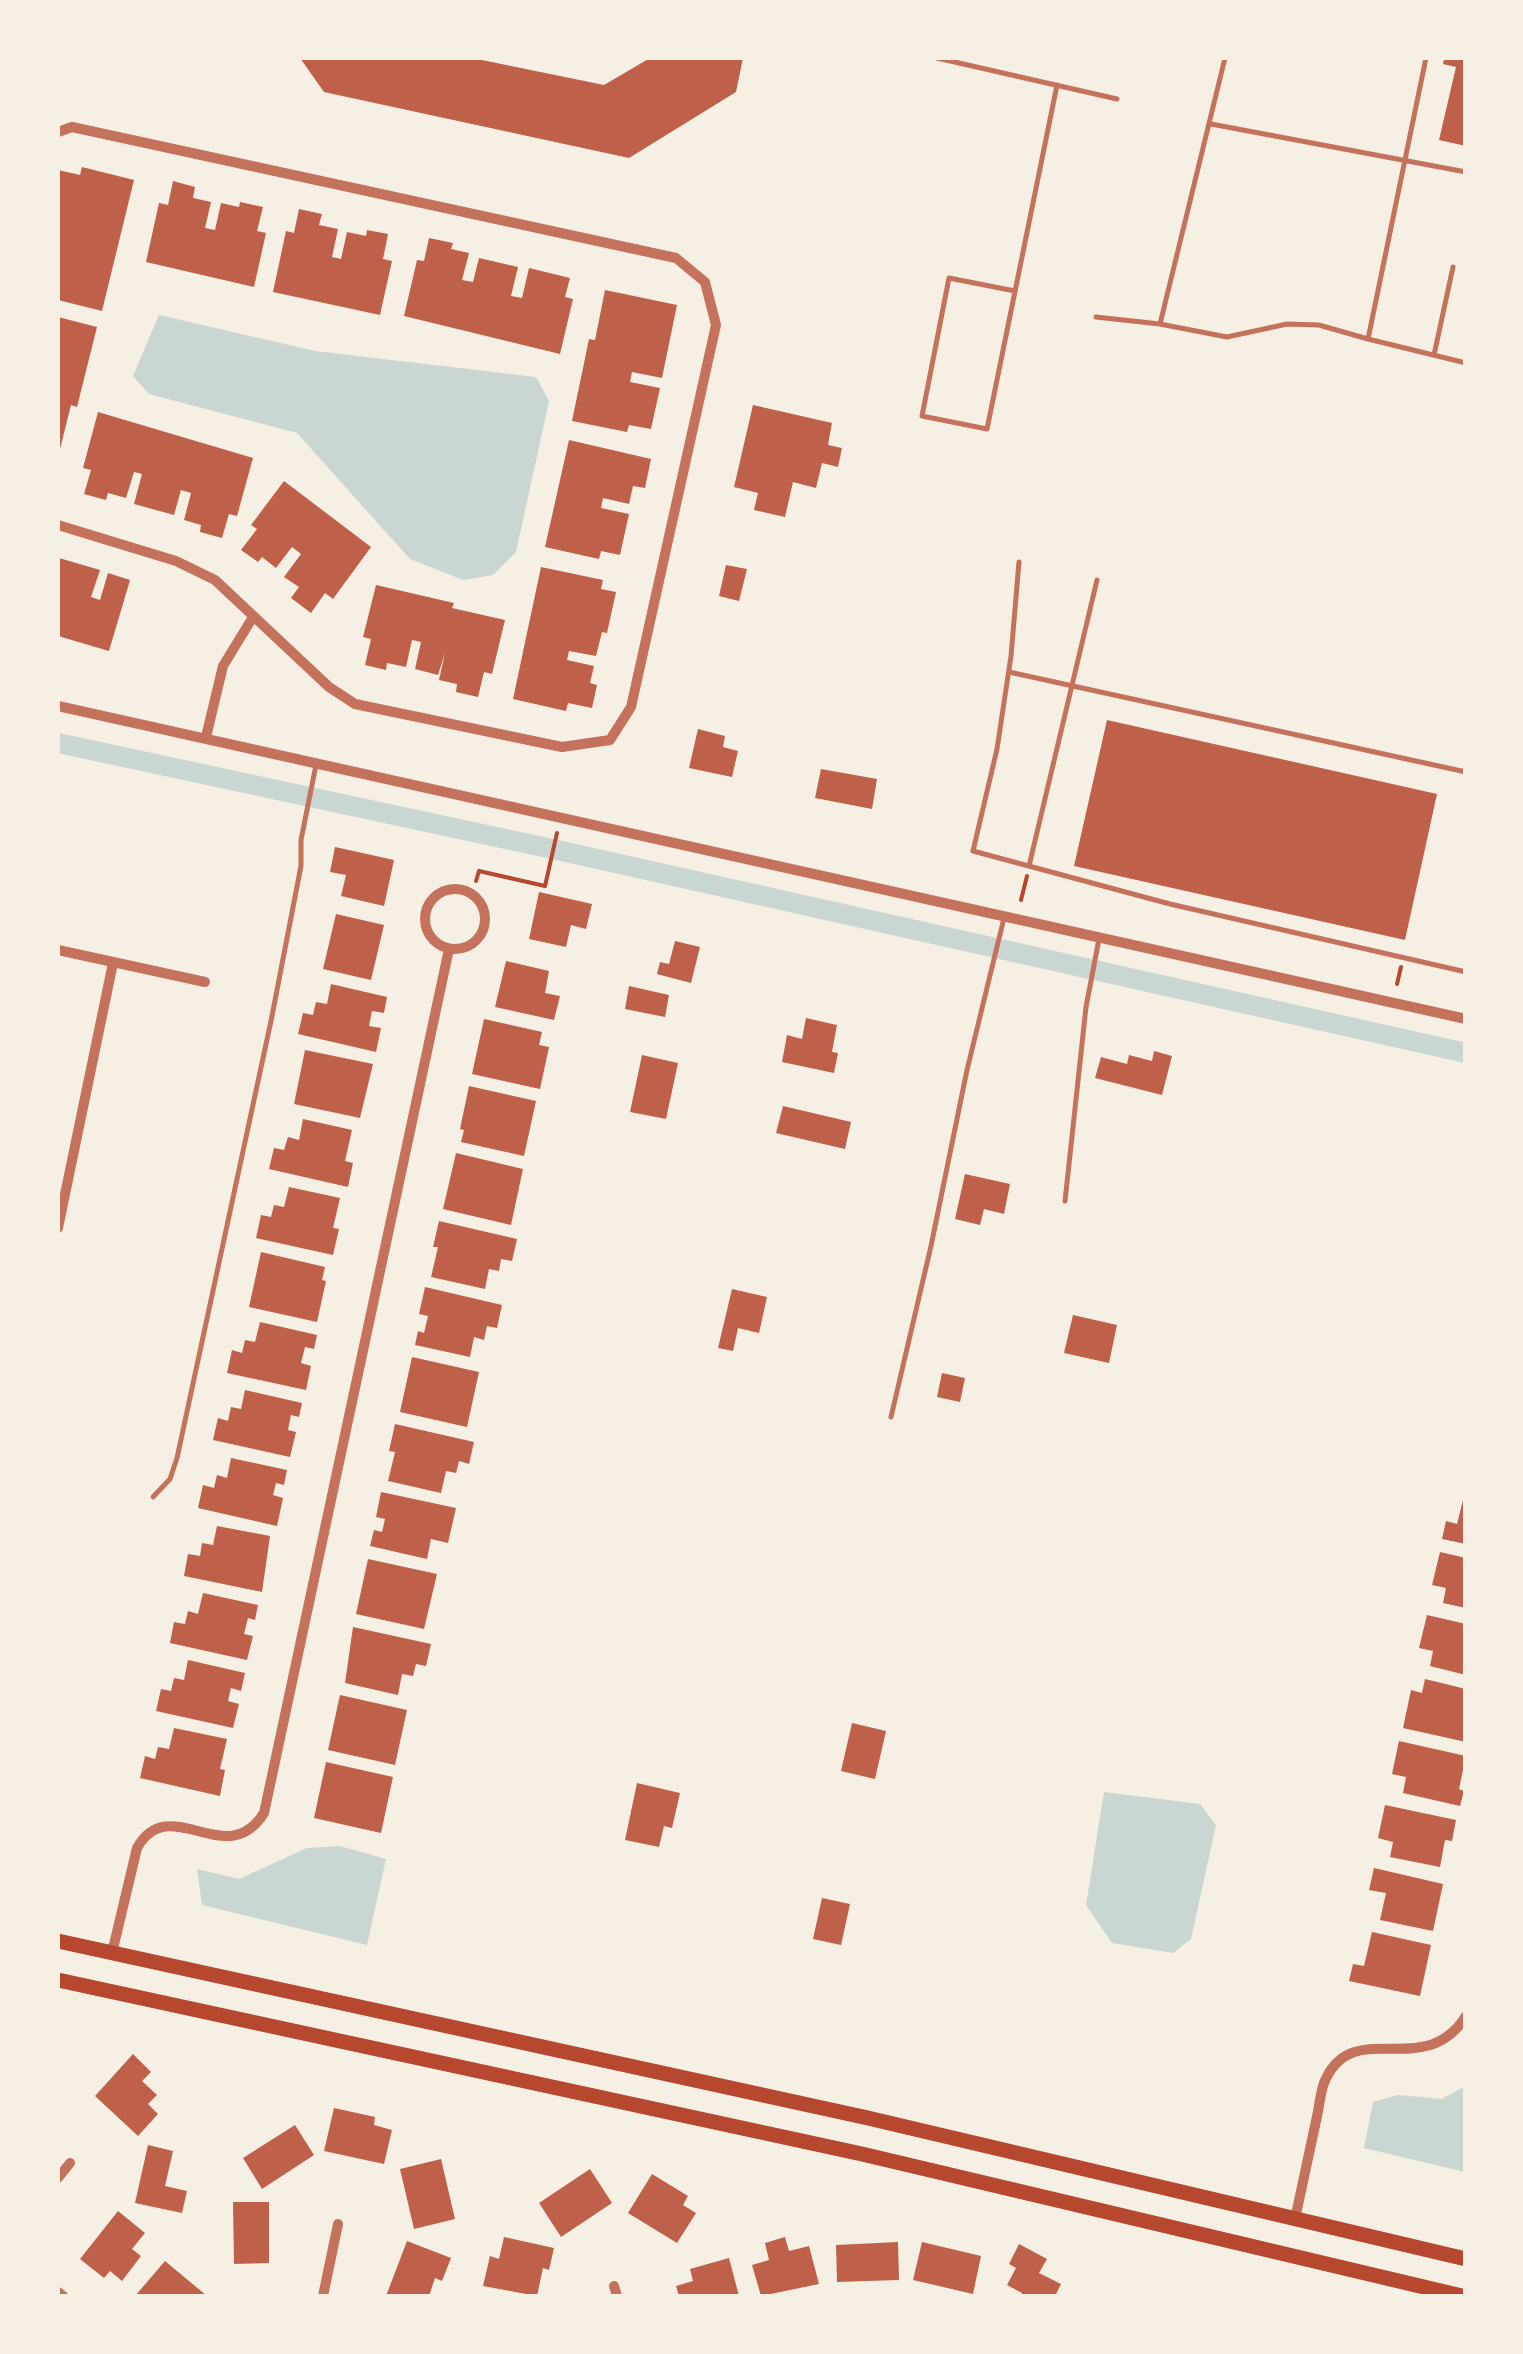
<!DOCTYPE html>
<style>
body{margin:0}
#map{position:relative;width:1523px;height:2354px;overflow:hidden;background:#f6efe4;font-family:"Open Sans",sans-serif}
canvas{display:block}
.frame{position:absolute;inset:0;border:60px solid #f6efe4;pointer-events:none}
</style>
<div id="map">
<canvas width="1523" height="2354"></canvas>
<div class="frame"></div>
</div>
<script>
const g = document.querySelector('canvas').getContext('2d');
g.lineJoin = 'round';
function paint(path, color) { g.fillStyle = color; g.fill(path, 'evenodd'); }
function trace(path, color, width, dash) { g.strokeStyle = color; g.lineWidth = width; g.lineCap = dash ? 'butt' : 'round'; g.setLineDash(dash || []); g.stroke(path); }
paint(new Path2D(`
 M159,315L315,351L536,377L549,401L516,552L493,575L463,580L410,559L297,433L149,394L133,376Z
 M1104,1792L1200,1804L1216,1825L1191,1939L1173,1953L1112,1943L1086,1905Z
 M340,1846L386,1859L367,1945L202,1905L197,1869L239,1879L307,1848Z
 M1465,2086V2172L1364,2148L1373,2102L1398,2095L1442,2099Z`), '#c9d6d2');
trace(new Path2D(`
 M58,743L557,850L1466,1053`), '#c9d6d2', 20);
paint(new Path2D(`
 M300,58H472L604,85L650,58H743L736,92L629,158L324,92Z
 M1444,58H1466V146L1439,140L1456,67L1443,64Z
 M82,167L134,180L102,311L58,300V170L80,175Z
 M173,181L195,187L193,198L211,202L205,228L215,230L221,203L239,207L240,202L263,207L257,231L266,233L254,287L146,262L159,203L168,205Z
 M299,209L322,214L319,225L338,229L332,257L341,259L347,232L366,236L367,230L388,234L383,259L392,261L380,315L273,292L286,231L294,233Z
 M429,238L453,243L451,249L469,253L462,280L473,282L479,258L518,267L511,296L522,298L529,268L570,278L565,297L573,299L560,354L404,316L417,260L424,261Z
 M605,290L677,305L662,378L632,372L630,382L660,388L651,429L629,425L627,432L572,421L589,339L595,340Z
 M58,317L97,327L77,407L71,405L59,453Z
 M753,405L832,423L828,445L842,448L838,467L822,463L816,488L793,482L785,517L754,510L758,493L734,487Z
 M98,412L253,458L237,516L229,514L222,538L200,532L201,525L184,520L191,493L181,490L174,515L134,504L142,474L134,472L126,498L108,493L106,500L84,494L91,470L83,468Z
 M569,440L651,459L645,488L633,486L629,504L603,498L601,508L629,514L620,555L601,551L599,559L545,547Z
 M284,481L371,547L333,599L325,593L311,613L291,598L299,587L284,577L301,554L292,547L276,568L262,557L258,562L241,550L257,529L251,525Z
 M59,558L100,570L91,597L100,600L108,573L130,580L109,651L58,636Z
 M726,565L747,569L739,601L719,596Z
 M541,567L603,580L601,589L616,592L607,633L602,632L596,656L569,651L567,660L594,666L590,683L597,685L592,708L568,703L566,711L513,699Z
 M376,585L454,603L452,608L505,620L492,674L484,672L478,697L456,692L457,684L439,680L445,653L438,675L415,669L421,642L412,640L406,667L387,663L386,670L365,665L371,639L363,637Z
 M1107,720L1437,794L1405,940L1074,866Z
 M698,729L725,736L723,747L738,751L732,777L689,768Z
 M821,769L877,779L872,809L815,798Z
 M335,847L394,860L384,906L341,896L346,875L330,872Z
 M539,892L592,904L586,929L571,925L566,947L529,939Z
 M336,914L384,925L371,980L323,969Z
 M675,941L700,947L691,983L657,974L660,962L669,964Z
 M506,961L549,971L545,993L560,996L554,1020L495,1007Z
 M331,984L387,997L384,1013L372,1011L369,1026L381,1028L376,1052L298,1034L303,1013L313,1015L316,1002L327,1004Z
 M629,986L669,995L665,1017L625,1009Z
 M806,1018L837,1025L832,1052L838,1053L834,1073L782,1062L787,1035L802,1039Z
 M484,1019L542,1032L539,1045L549,1047L540,1089L472,1074Z
 M305,1050L373,1064L360,1118L294,1104Z
 M1154,1051L1172,1056L1162,1095L1095,1078L1101,1057L1127,1064L1129,1055L1152,1061Z
 M642,1055L678,1063L666,1119L630,1112Z
 M469,1086L536,1101L524,1156L461,1142L464,1130L460,1129Z
 M783,1106L851,1122L845,1149L776,1133Z
 M303,1119L352,1130L345,1161L353,1163L348,1187L269,1169L274,1148L284,1150L288,1137L299,1140Z
 M456,1153L523,1169L511,1225L443,1209Z
 M965,1174L1010,1184L1004,1214L984,1209L980,1225L955,1219Z
 M289,1187L340,1198L333,1228L339,1229L333,1255L256,1238L261,1215L271,1217L274,1205L284,1207Z
 M439,1221L517,1239L512,1261L501,1259L499,1271L489,1269L485,1289L431,1277L438,1247H433Z
 M261,1252L325,1267L322,1280L326,1281L317,1322L249,1307Z
 M425,1287L502,1305L497,1328L487,1326L484,1340L474,1337L470,1357L415,1345L418,1331L424,1333L428,1316L419,1314Z
 M732,1289L767,1297L759,1333L738,1328L733,1351L718,1348Z
 M1073,1315L1117,1325L1109,1363L1064,1353Z
 M260,1322L317,1335L314,1349L305,1347L301,1363L311,1366L306,1390L227,1373L232,1350L242,1353L245,1340L255,1342Z
 M412,1357L479,1372L467,1427L400,1412Z
 M942,1373L965,1378L960,1402L937,1397Z
 M245,1390L302,1403L299,1417L291,1415L288,1430L296,1432L290,1457L213,1440L218,1418L228,1421L231,1407L241,1409Z
 M395,1424L474,1442L469,1464L459,1461L456,1473L446,1471L441,1493L388,1481L395,1452L389,1451Z
 M231,1458L287,1470L284,1485L276,1483L273,1495L283,1498L277,1526L198,1508L203,1485L214,1488L217,1475L227,1478Z
 M381,1492L456,1508L448,1543L431,1539L427,1559L370,1546L374,1530L382,1532L385,1519L376,1517Z
 M1464,1496L1466,1544L1442,1539L1446,1521L1457,1524Z
 M217,1526L270,1536L262,1592L184,1576L188,1554L200,1556L202,1543L213,1545Z
 M1440,1552L1466,1558V1608L1443,1603L1446,1588L1432,1585Z
 M368,1559L437,1574L424,1629L356,1614Z
 M203,1593L258,1605L255,1620L248,1618L244,1634L253,1636L247,1660L170,1643L174,1622L185,1624L188,1611L198,1614Z
 M1427,1615L1466,1624V1675L1430,1666L1433,1651L1419,1648Z
 M353,1627L431,1644L426,1666L416,1664L413,1676L402,1674L398,1695L345,1683Z
 M188,1660L245,1673L241,1691L231,1688L228,1701L239,1704L233,1728L156,1711L161,1689L171,1691L174,1678L184,1680Z
 M1425,1679L1466,1689V1742L1403,1728L1411,1690L1422,1693Z
 M340,1695L407,1710L395,1765L328,1750Z
 M852,1723L886,1731L875,1779L841,1771Z
 M174,1728L227,1739L220,1769L225,1770L220,1796L140,1778L145,1756L155,1759L158,1747L169,1749Z
 M1399,1741L1466,1756L1459,1789L1464,1791L1460,1806L1403,1793L1406,1777L1392,1774Z
 M326,1762L393,1777L381,1833L314,1818Z
 M637,1783L680,1793L672,1828L664,1826L659,1847L625,1840Z
 M1385,1805L1456,1820L1452,1841L1445,1840L1440,1867L1390,1857L1393,1842L1378,1838Z
 M1374,1868L1443,1884L1433,1931L1380,1920L1386,1893L1369,1890Z
 M822,1898L850,1904L841,1945L813,1939Z
 M1372,1932L1431,1945L1420,1996L1349,1981L1353,1964L1364,1966Z
 M133,2054L151,2072L142,2081L157,2095L148,2104L158,2114L138,2136L95,2096Z
 M334,2108L375,2117L374,2125L392,2130L384,2164L324,2151Z
 M295,2125L314,2155L262,2189L243,2158Z
 M148,2145L173,2151L165,2186L187,2191L182,2213L135,2203Z
 M441,2159L455,2219L414,2229L400,2169Z
 M590,2169L612,2203L561,2237L539,2203Z
 M652,2174L688,2196L683,2205L696,2213L677,2243L628,2213Z
 M233,2202H269V2263L234,2264Z
 M118,2211L145,2233L132,2249L141,2256L122,2281L110,2271L104,2278L80,2259Z
 M504,2237L554,2248L549,2270L543,2268L537,2296L483,2286L490,2256L499,2259Z
 M785,2237L789,2251L809,2246L819,2284L761,2296L752,2265L769,2260L765,2243Z
 M407,2241L451,2258L442,2281L435,2278L429,2296H386Z
 M898,2242L899,2280L837,2282L836,2245Z
 M922,2242L981,2256L973,2294L913,2280Z
 M1019,2244L1047,2259L1039,2273L1061,2284L1055,2296H1020L1022,2293L1007,2285L1016,2268L1009,2264Z
 M729,2258L739,2296H679L676,2286L693,2281L690,2269Z
 M165,2261L207,2296H135Z`), '#bf614a');
trace(new Path2D(`
 M476,881L479,871L545,886L557,833
 M1021,900L1027,876
 M1397,984L1401,967`), '#b5482f', 4);
trace(new Path2D(`
 M937,58L1117,99
 M1426,58L1368,339L1466,363
 M1211,124L1466,172
 M1015,291L949,278L922,416L987,429L1057,85
 M1096,317L1160,324L1227,337L1287,324L1319,325L1368,339
 M1160,324L1225,58
 M1434,355L1453,267
 M1019,562L1011,656L997,749L973,851L1170,904L1466,972
 M1009,672L1466,772
 M1029,866L1097,580
 M1065,1201L1086,1007L1099,939
 M891,1417L931,1246L967,1070L1004,918
 M153,1497L170,1479L177,1458L271,1021L301,866V840L316,765`), '#c5725c', 5);
trace(new Path2D(`
 M58,132L72,127L676,258L705,282L716,325L631,707L610,740L562,747L355,704L329,687L215,580L176,561L58,525
 M58,706L1466,1019
 M206,737L223,666L253,617
 M425 919a30 30 0 1 1 60 0a30 30 0 1 1-60 0Z
 M58,950L205,982
 M58,1228L113,963
 M112,1953L137,1848C170,1790 226,1873 264,1813L449,949
 M58,2178L70,2163
 M1295,2219C1302,2187 1309,2154 1316,2121C1319,2109 1320,2094 1324,2083C1352,2014 1424,2083 1466,2016
 M614,2286L617,2296
 M58,2292L63,2296
 M323,2296L338,2224`), '#c5725c', 10);
trace(new Path2D(`
 M58,1941L868,2118L1466,2259
 M58,1980L862,2154L1462,2296`), '#b5482f', 15);
</script>
